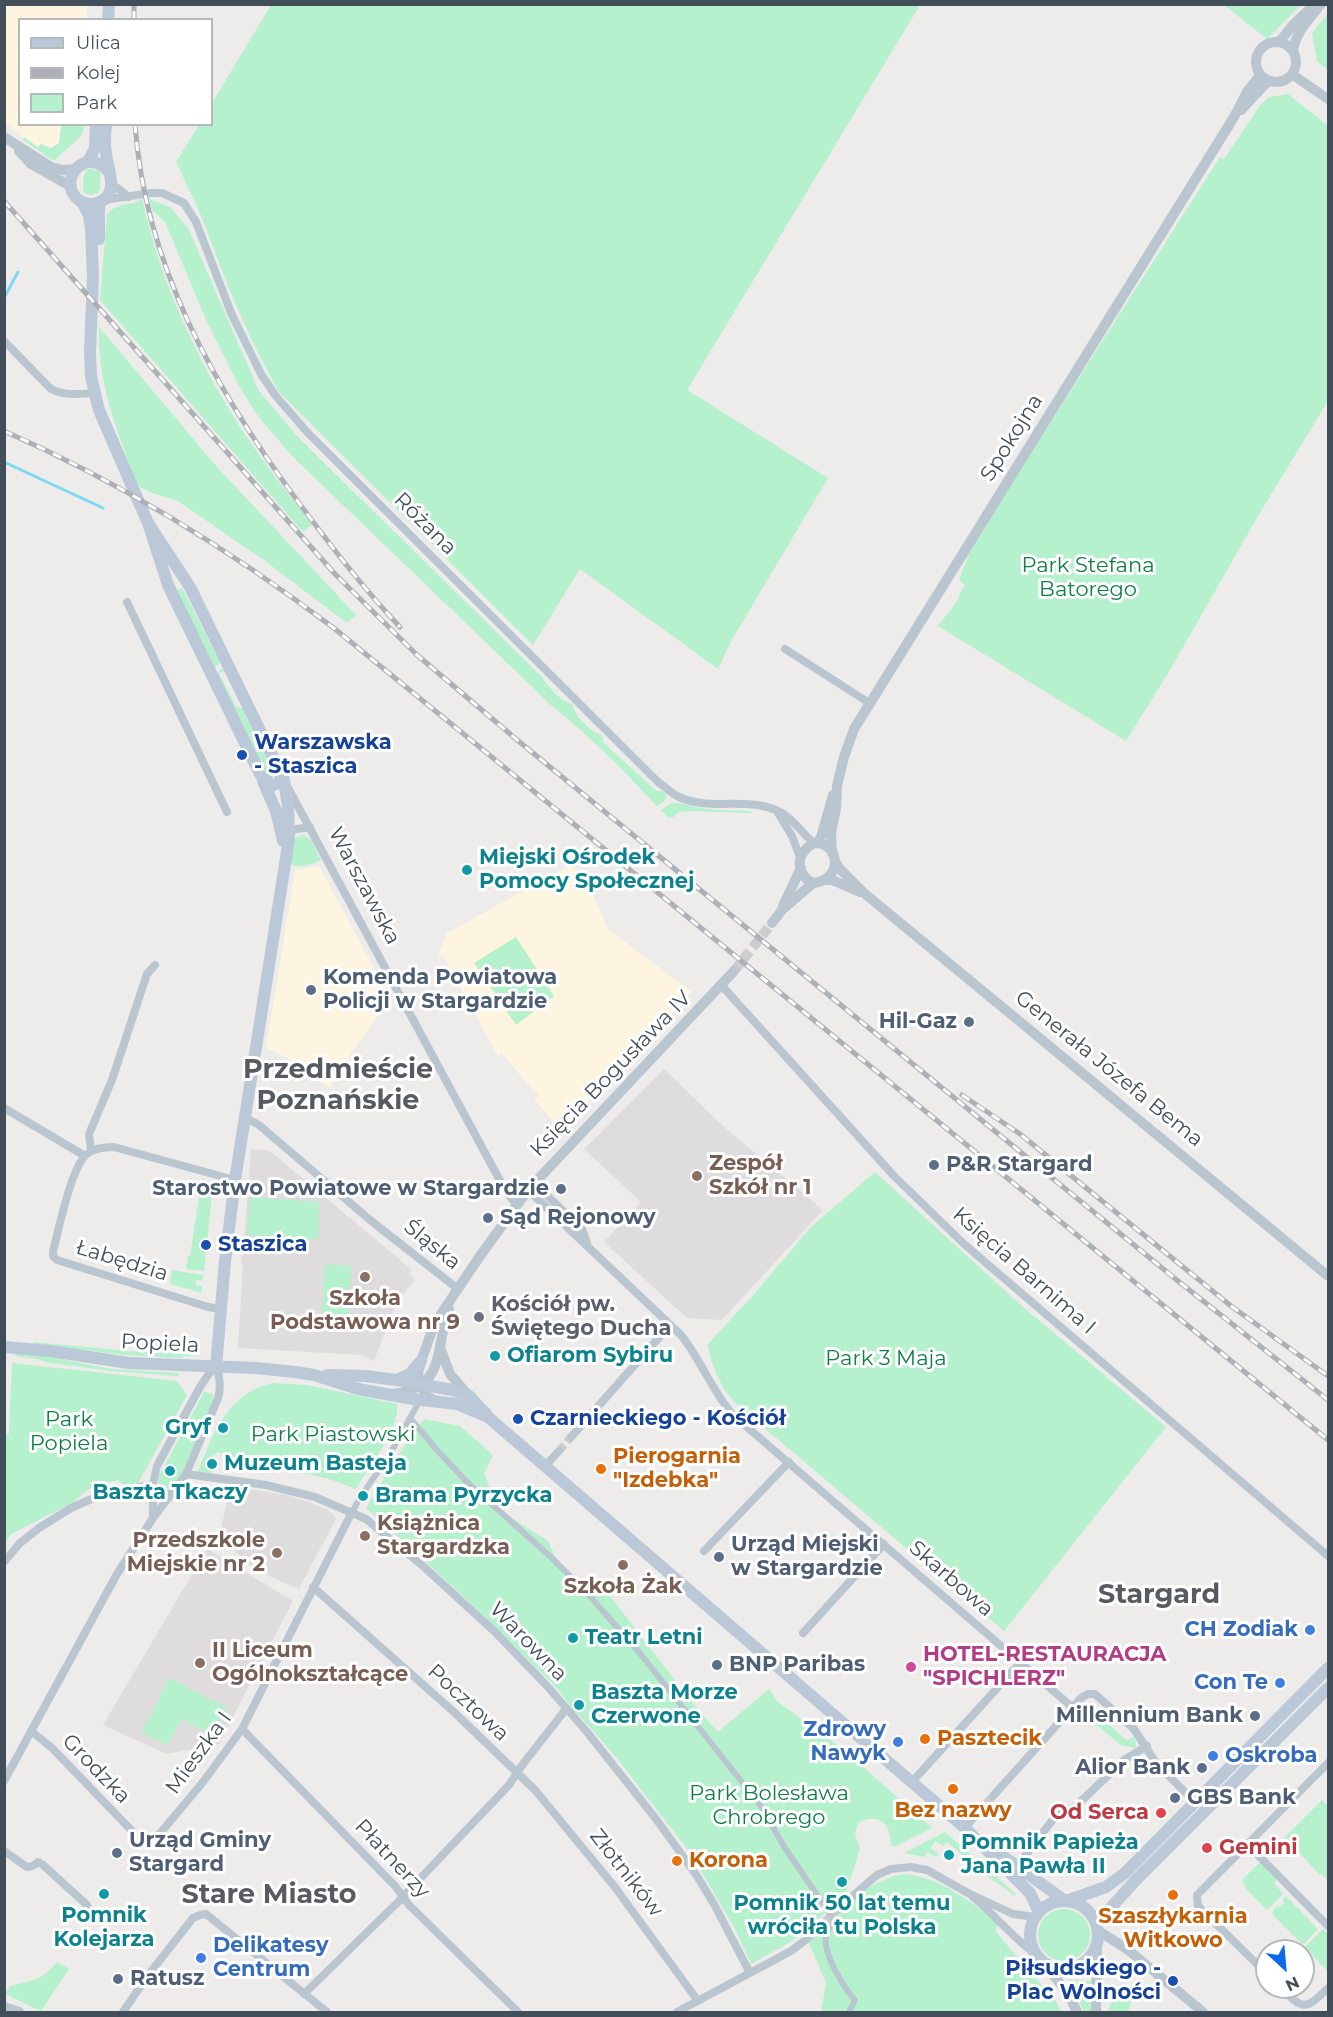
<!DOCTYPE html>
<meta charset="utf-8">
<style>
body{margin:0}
#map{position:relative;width:1333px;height:2017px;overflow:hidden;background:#eeebeb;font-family:Montserrat,sans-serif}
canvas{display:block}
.frame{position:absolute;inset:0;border:6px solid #424f5a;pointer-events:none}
.legend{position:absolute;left:18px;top:18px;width:195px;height:108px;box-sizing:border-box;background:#fff;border:2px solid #b3b9bd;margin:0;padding:8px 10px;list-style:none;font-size:18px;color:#424f5a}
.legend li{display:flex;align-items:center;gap:12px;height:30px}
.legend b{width:30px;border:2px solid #b3b9bd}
.north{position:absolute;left:1255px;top:1939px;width:60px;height:60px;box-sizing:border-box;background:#fff;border:2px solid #b3b9bd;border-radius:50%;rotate:154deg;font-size:16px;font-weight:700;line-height:24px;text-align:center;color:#424f5a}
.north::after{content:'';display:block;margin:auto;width:21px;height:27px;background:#0b6be8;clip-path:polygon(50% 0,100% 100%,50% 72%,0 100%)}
</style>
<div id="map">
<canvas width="1333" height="2017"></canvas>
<div class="frame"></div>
<ul class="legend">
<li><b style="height:8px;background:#bbc8d7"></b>Ulica</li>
<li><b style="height:8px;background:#adb0b6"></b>Kolej</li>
<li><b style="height:16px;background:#b4f1cc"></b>Park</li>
</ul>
<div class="north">N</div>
</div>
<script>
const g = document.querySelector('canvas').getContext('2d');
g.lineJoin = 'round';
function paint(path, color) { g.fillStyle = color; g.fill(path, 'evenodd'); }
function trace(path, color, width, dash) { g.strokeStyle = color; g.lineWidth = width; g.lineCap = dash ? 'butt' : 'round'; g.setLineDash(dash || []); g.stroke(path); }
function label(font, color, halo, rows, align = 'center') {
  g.font = font + ' Montserrat,sans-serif'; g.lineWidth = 6; g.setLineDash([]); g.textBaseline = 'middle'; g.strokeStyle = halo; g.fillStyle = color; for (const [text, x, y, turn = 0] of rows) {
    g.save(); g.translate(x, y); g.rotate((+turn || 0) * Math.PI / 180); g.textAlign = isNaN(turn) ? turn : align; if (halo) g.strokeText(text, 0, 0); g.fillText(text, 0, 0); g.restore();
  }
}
paint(new Path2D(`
 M5,5H87V19L20,20V124L83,125L52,160L5,123Z
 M571,865L584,875L608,929L692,992L561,1129L534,1100L539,1096L514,1068L501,1053L498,1056L443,955L438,957L447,933Z
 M319,866L393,1004L382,1010L356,1046L330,1087L324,1085L296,1062L266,1048L295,870Z`), '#fdf5e0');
paint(new Path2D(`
 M664,1069L724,1127L823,1210L722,1320L687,1318L604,1242L641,1202L584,1149Z
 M251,1149L267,1150L275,1155L412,1270L409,1274L415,1280L397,1301L374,1361L361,1355L238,1348L243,1264L241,1263V1257L243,1256Z
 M231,1486L286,1495L306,1501L328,1510L334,1515L336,1519L299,1589L255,1570L219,1536Z
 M207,1549L293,1601L219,1744L167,1754L103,1725Z`), '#dfdcdd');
paint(new Path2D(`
 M271,5H920L687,390L828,478L730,643L718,669L580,569L533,645L278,391L252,341L229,289L200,213L176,162L199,125L212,124V103Z
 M1224,5H1301L1267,39Z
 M1328,13V70L1317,61L1312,33Z
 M1288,94L1328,126V401L1258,516L1170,670L1126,741L938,626L955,604L965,585L959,580L968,556L983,528L1220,157L1224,159L1261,104L1269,97Z
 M61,125H85L81,136L55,160H52L23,140L24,137L38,147L41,144L51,148L59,143Z
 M90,169L99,171L101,174L99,193L90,195L85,193L83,190V180L86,170Z
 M142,198C160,282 198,362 244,433C265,465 289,494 312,525L303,532L100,300L107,215C119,199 131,209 142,198Z
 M149,199L170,207L188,228L259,391L297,436L542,677C549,688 559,700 572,704C575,716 589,731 601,735L604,743L656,791H662L667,795L664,801L657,806C625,772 589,735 552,706L293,457L257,415L238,384L207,322L165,222L152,210Z
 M99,327L217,467L356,615L347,623L265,561L178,501L149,492L137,485C118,433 97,383 99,327Z
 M182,588L220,663L214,668L177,592V590Z
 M223,668L224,671L219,673L236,707L242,708L274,774L273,779L268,777L217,673Z
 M672,803C682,802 691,807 701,808C718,811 735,810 751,811V813L689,811L679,812L672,818L670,816L668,818L661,810Z
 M301,835C312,836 316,850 321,860C313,864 300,869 291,864C292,854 290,839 301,835Z
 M516,937L554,996L516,1025L474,963Z
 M875,1172L1023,1307L1166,1427L1004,1631L736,1404C721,1388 711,1366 708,1344L754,1294L810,1228Z
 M202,1178L213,1185L204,1271L186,1269L188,1256H190Z
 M250,1197L320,1202L318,1239L247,1235Z
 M325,1264L351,1266L348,1317L322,1315Z
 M172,1270L203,1275V1281L196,1280L195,1285L202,1286V1293L170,1284Z
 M33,1342L128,1351L201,1354L197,1356H183L182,1358L125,1355L42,1345L34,1344Z
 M16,1353L46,1356L111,1369L179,1373L178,1376L112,1371L44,1362L38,1359L14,1356Z
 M12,1363L177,1381L187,1395L138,1483L124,1486L118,1480C102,1484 85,1487 76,1501L11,1534L5,1544L4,1436L9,1434Z
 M273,1383L307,1385L397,1404C401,1427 366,1471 356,1489L329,1479L278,1467L251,1466L218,1452L207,1459L212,1475L197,1473C214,1434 226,1393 273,1383Z
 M204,1392L214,1394L212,1402L182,1473L164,1496L160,1497L157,1492L159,1476Z
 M424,1419L460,1426L493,1455L484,1473L498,1509L548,1541L572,1592L593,1577L607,1592L694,1705L718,1732L769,1689L778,1702L844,1750L932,1828L894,1847L891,1845C891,1825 879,1811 858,1823L855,1834L860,1849L845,1896L792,1941L751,1964L735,1929L691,1854L616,1757L578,1714L571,1710C567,1695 544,1676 533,1665C480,1610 423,1559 366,1508L396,1458Z
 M169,1678L227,1708L212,1735L181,1719L168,1745L142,1733Z
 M1088,1704L1093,1705L1091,1708L1126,1740L1134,1737L1136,1742V1748L1121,1745L1081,1712Z
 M1322,1800L1328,1806V1881L1322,1874L1320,1875L1285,1837Z
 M945,1832L1016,1894L1015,1896L968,1862L966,1858L947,1842L944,1846L935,1841L931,1848L939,1854L936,1857L927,1852L924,1857L904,1853Z
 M1260,1862L1277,1878L1275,1884L1283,1894L1267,1910L1247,1890L1242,1880Z
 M905,1874C935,1876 978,1904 998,1925L995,1931L1056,2002L1062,2012H821L826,1983L809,1943C837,1916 865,1879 905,1874Z
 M1286,1896L1318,1929L1303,1945L1272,1914L1273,1910L1277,1906L1279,1907L1284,1903L1282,1900Z
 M1038 1935a26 26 0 1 1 52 0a26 26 0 1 1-52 0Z
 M1323,1929L1328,1934V1972L1305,1947Z
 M57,1962L69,1969L41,2011L5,1994L10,1986C32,1980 41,1982 57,1962Z
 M1069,1980L1092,1981V2012H1084Z
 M1120,1984C1134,1989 1133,1999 1128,2012H1109L1108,2010Z`), '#b4f1cc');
trace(new Path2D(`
 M4,298L18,272
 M4,462L103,508`), '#7dd9f2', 3);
trace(new Path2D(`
 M357,1503L366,1489`), '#ccccce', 6, [6, 3]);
trace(new Path2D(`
 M559,1451L571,1437
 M978,1812L993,1796
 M1028,1852L1039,1837
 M807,1939L840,1907`), '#ccccce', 8, [8, 4]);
trace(new Path2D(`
 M734,971L772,923`), '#ccccce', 10, [10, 5]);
trace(new Path2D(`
 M410,1418L437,1450L467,1482L553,1559L587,1593L639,1652L760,1805L785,1848L834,1920C831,1925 827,1931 826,1937C823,1954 844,1988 855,2000L849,2012
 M366,1489L390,1454L420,1400
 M352,1512L357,1503`), '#bac6cf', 6);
trace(new Path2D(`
 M112,184L129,197
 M104,200L151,193H162L184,203L196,222L232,315L261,374L275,395L307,432L657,781C664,786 671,793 679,797C710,811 745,797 776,810C792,816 801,833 814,843
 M4,341L51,389C65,396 78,394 94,393
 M127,602L227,812
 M785,649L871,704
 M287,786L505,1190L516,1204
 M778,813L792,836L800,858
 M284,831L310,827
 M722,986L894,1176L964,1244L1328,1556
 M4,1108L85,1156
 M244,1117L259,1125L370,1220L458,1289
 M91,1151L89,1134L112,1080L147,974L155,965
 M534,1183L582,1229L587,1243
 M528,1190L681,1335C701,1360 712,1391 733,1415L1072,1707
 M221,1309L208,1307L57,1260L53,1256V1251C59,1229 71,1167 87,1154C94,1148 106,1147 114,1147L235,1180
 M571,1437L670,1325
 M546,1465L559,1451
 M186,1474L266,1485L315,1497L366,1519L424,1567L495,1632L547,1686L587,1732L656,1819L697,1876L715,1906L750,1973
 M704,1551L789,1462
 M4,1562L20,1543L39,1528L71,1508L96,1497L153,1484
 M313,1587L455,1713L535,1790L614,1886L698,2001
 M803,1633L884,1544
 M242,1729L395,1886L409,1905L518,2012
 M31,1731L52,1748L135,1834L145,1839L157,1837L203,1782L242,1729L352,1512
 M4,1781L117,1574L153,1518L186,1474L218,1398C221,1388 220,1377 216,1367L208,1375L200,1387L157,1466L153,1484V1518
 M911,1783L1020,1663
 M993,1796L1081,1698L1088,1694H1095L1134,1729L1156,1763L1195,1802
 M965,1828L978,1812
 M1039,1837L1056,1816L1076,1806L1124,1760L1147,1746
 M1248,1845L1328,1926
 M4,1851L27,1867L33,1866L38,1862L43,1865L87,1905
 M1017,1866L1028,1852
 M973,1897C996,1916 1015,1940 1039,1957
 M840,1907L877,1875L891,1869L911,1867L927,1870L968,1893L1013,1914L1035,1917
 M1267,1974L1198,1906L1197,1895L1328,1763
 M1280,1987C1303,2010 1305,2011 1328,1988
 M304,1994L397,1903L509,1785L523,1764L566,1709
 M123,2012L149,1974L193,1918L200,1915L206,1914L327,2012
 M677,2012L791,1951L807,1939`), '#bac6cf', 8);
trace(new Path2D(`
 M1256 62a20 20 0 1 1 40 0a20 20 0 1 1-40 0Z
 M1279,42L1294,24L1312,7
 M1293,50C1296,32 1310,18 1321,4
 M1293,75L1328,99
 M1241,110L1268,81
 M4,137L51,167L63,170L76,169
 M19,151L31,164L70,186
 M814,843C842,843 842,881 813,883C794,873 796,853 814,843Z
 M817,843L821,837L833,795
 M832,853L831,833L836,809L837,786L844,757L854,729L1234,117L1247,92L1260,75
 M835,861L839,868L864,893L1328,1276
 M826,880H832L860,892
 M783,906L801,868
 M772,923L782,910L813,883
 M441,1350L450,1374L468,1395
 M393,1394C448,1387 434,1348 449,1309
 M437,1402L427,1396L420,1385L418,1373L421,1361L433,1328L443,1311L480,1256L528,1190L734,971
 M1097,1930L1127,1949L1203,2012
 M1042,1960L1069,1995L1077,2012
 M4,2007L19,2012
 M1096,2012L1097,1944`), '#bac6cf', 10);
trace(new Path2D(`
 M108,20L109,4
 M106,124C105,134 104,144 106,153C107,169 121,194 98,203C93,205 85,204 80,201C54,182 86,144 109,172
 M88,162L95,148L96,124
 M82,202L89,215L91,228L93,278L90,352L91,377L99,410L148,523L168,585L260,774L272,786L280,782L281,775
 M99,202V239
 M148,523L190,587L284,780L288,807L289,839L235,1180L225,1261L216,1367
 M263,781L276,811L283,841
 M4,1347L50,1351L129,1363L256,1368L295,1372L314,1375L358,1389L413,1399L457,1404L488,1417L965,1828L1030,1893L1039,1912
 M327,1375L365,1376L397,1380L453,1390L468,1395L486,1414
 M397,1380L410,1374L421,1361
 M1000,1854L1064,1900
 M1066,1901L1106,1887L1125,1873L1328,1668
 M1030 1935a34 34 0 1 1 68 0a34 34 0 1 1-68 0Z
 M1097,1923L1134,1882L1328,1688`), '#bbc8d7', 12);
const rail = new Path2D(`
 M134,20V4
 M135,124C145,266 216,391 299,503C331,546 363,588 400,627
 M4,201L335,574L417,655L522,744L1178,1281L1328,1400
 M4,431C122,483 232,551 335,629L1328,1440
 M962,1095L1020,1134L1231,1306L1328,1376`);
trace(rail, '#adb0b6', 5);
trace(rail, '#fff', 3, [9]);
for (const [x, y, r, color] of [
 [242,755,6,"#1a4fb4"],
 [467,870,6,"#0f9aa8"],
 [311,990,6,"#5c6f8a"],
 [969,1022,6,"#5c6f8a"],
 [934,1165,6,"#5c6f8a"],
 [697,1176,6,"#8d6e63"],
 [561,1189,6,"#5c6f8a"],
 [488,1218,6,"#5c6f8a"],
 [206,1245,6,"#1a4fb4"],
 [365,1277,6,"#8d6e63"],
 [479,1317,6,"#6b7280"],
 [495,1356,6,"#0f9aa8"],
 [518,1419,6,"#1a4fb4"],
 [223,1428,6,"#0f9aa8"],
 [212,1464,6,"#0f9aa8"],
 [601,1469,6,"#e8710a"],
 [170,1471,6,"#0f9aa8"],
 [363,1496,6,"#0f9aa8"],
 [365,1536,6,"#8d6e63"],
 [277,1553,6,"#8d6e63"],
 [719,1557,6,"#5c6f8a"],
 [623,1565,6,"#8d6e63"],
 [1310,1630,6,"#3f7fe0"],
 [573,1638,6,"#0f9aa8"],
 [200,1663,6,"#8d6e63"],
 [717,1665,6,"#5c6f8a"],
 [911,1667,6,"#d1479c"],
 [1280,1683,6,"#3f7fe0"],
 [579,1705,6,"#0f9aa8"],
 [1255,1716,6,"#5c6f8a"],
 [925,1739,6,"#e8710a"],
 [898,1742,6,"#3f7fe0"],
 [1213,1756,6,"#3f7fe0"],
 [1202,1768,6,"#5c6f8a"],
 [953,1789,6,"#e8710a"],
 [1175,1798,6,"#5c6f8a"],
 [1161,1813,6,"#e0444e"],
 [1207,1848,6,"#e0444e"],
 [117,1853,6,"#5c6f8a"],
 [949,1855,6,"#0f9aa8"],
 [677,1861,6,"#e8710a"],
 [842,1882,6,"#0f9aa8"],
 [104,1894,6,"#0f9aa8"],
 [1173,1895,6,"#e8710a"],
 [201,1958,6,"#3f7fe0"],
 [118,1979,6,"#5c6f8a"],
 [1173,1981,6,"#1a4fb4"]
]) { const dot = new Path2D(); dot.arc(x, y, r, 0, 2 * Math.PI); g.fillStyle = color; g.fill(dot); trace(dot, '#fff', 2); }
label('21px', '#424f5a', '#fff', [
 ["Spokojna",1012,438,-58],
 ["Różana",425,524,45],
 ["Warszawska",364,886,62],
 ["Generała Józefa Bema",1109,1069,39],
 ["Księcia Bogusława IV",611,1074,-46],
 ["Śląska",432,1245,39],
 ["Łabędzia",122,1261,17],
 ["Księcia Barnima I",1024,1271,41],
 ["Popiela",160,1344,3],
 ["Skarbowa",951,1579,41],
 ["Warowna",528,1642,46],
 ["Pocztowa",468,1703,43],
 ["Mieszka I",199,1753,-54],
 ["Grodzka",96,1769,46],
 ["Płatnerzy",392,1859,47],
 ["Złotników",626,1873,52]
]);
label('21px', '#0f7f47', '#fff', [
 ["Park Stefana",1088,566],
 ["Batorego",1088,590],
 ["Park 3 Maja",886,1359],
 ["Park",69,1420],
 ["Popiela",69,1444],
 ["Park Piastowski",333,1435],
 ["Park Bolesława",769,1794],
 ["Chrobrego",769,1818]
]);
label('bold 21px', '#164399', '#fff', [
 ["Warszawska",254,743],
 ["- Staszica",254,767],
 ["Staszica",218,1245],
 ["Czarnieckiego - Kościół",530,1419],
 ["Piłsudskiego -",1161,1969,"right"],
 ["Plac Wolności",1161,1993,"right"]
], 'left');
label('bold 21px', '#0d838f', '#fff', [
 ["Miejski Ośrodek",479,858],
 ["Pomocy Społecznej",479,882],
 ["Ofiarom Sybiru",507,1356],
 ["Gryf",211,1428,"right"],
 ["Muzeum Basteja",224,1464],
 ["Baszta Tkaczy",170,1493,"center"],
 ["Brama Pyrzycka",375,1496],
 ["Teatr Letni",585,1638],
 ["Baszta Morze",591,1693],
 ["Czerwone",591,1717],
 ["Pomnik Papieża",961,1843],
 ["Jana Pawła II",961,1867],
 ["Pomnik 50 lat temu",842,1904,"center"],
 ["wróciła tu Polska",842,1928,"center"],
 ["Pomnik",104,1916,"center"],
 ["Kolejarza",104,1940,"center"]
], 'left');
label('bold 21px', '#4e5e75', '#fff', [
 ["Komenda Powiatowa",323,978],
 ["Policji w Stargardzie",323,1002],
 ["Hil-Gaz",957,1022,"right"],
 ["P&R Stargard",946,1165],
 ["Starostwo Powiatowe w Stargardzie",549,1189,"right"],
 ["Sąd Rejonowy",500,1218],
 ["Urząd Miejski",731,1545],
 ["w Stargardzie",731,1569],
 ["BNP Paribas",729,1665],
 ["Millennium Bank",1243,1716,"right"],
 ["Alior Bank",1190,1768,"right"],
 ["GBS Bank",1187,1798],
 ["Urząd Gminy",129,1841],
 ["Stargard",129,1865],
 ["Ratusz",130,1979]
], 'left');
label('bold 21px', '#785e54', '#fff', [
 ["Zespół",709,1164],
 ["Szkół nr 1",709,1188],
 ["Szkoła",365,1299,"center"],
 ["Podstawowa nr 9",365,1323,"center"],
 ["Książnica",377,1524],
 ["Stargardzka",377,1548],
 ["Przedszkole",265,1541,"right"],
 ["Miejskie nr 2",265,1565,"right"],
 ["Szkoła Żak",623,1587,"center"],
 ["II Liceum",212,1651],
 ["Ogólnokształcące",212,1675]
], 'left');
label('bold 21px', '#5b616d', '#fff', [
 ["Kościół pw.",491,1305],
 ["Świętego Ducha",491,1329]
], 'left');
label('bold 21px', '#c56008', '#fff', [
 ["Pierogarnia",613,1457],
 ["\"Izdebka\"",613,1481],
 ["Pasztecik",937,1739],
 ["Bez nazwy",953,1811,"center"],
 ["Korona",689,1861],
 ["Szaszłykarnia",1173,1917,"center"],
 ["Witkowo",1173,1941,"center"]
], 'left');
label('bold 21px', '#366cbe', '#fff', [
 ["CH Zodiak",1298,1630],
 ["Con Te",1268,1683],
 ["Zdrowy",886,1730],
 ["Nawyk",886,1754],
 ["Oskroba",1225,1756,"left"],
 ["Delikatesy",213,1946,"left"],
 ["Centrum",213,1970,"left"]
], 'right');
label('bold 21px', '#b23c85', '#fff', [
 ["HOTEL-RESTAURACJA",923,1655],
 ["\"SPICHLERZ\"",923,1679]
], 'left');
label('bold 21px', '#be3a42', '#fff', [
 ["Od Serca",1149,1813],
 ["Gemini",1219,1848,"left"]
], 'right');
label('bold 27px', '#575b61', '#fff', [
 ["Przedmieście",338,1070],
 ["Poznańskie",338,1101],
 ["Stargard",1159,1595],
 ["Stare Miasto",269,1895]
]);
</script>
